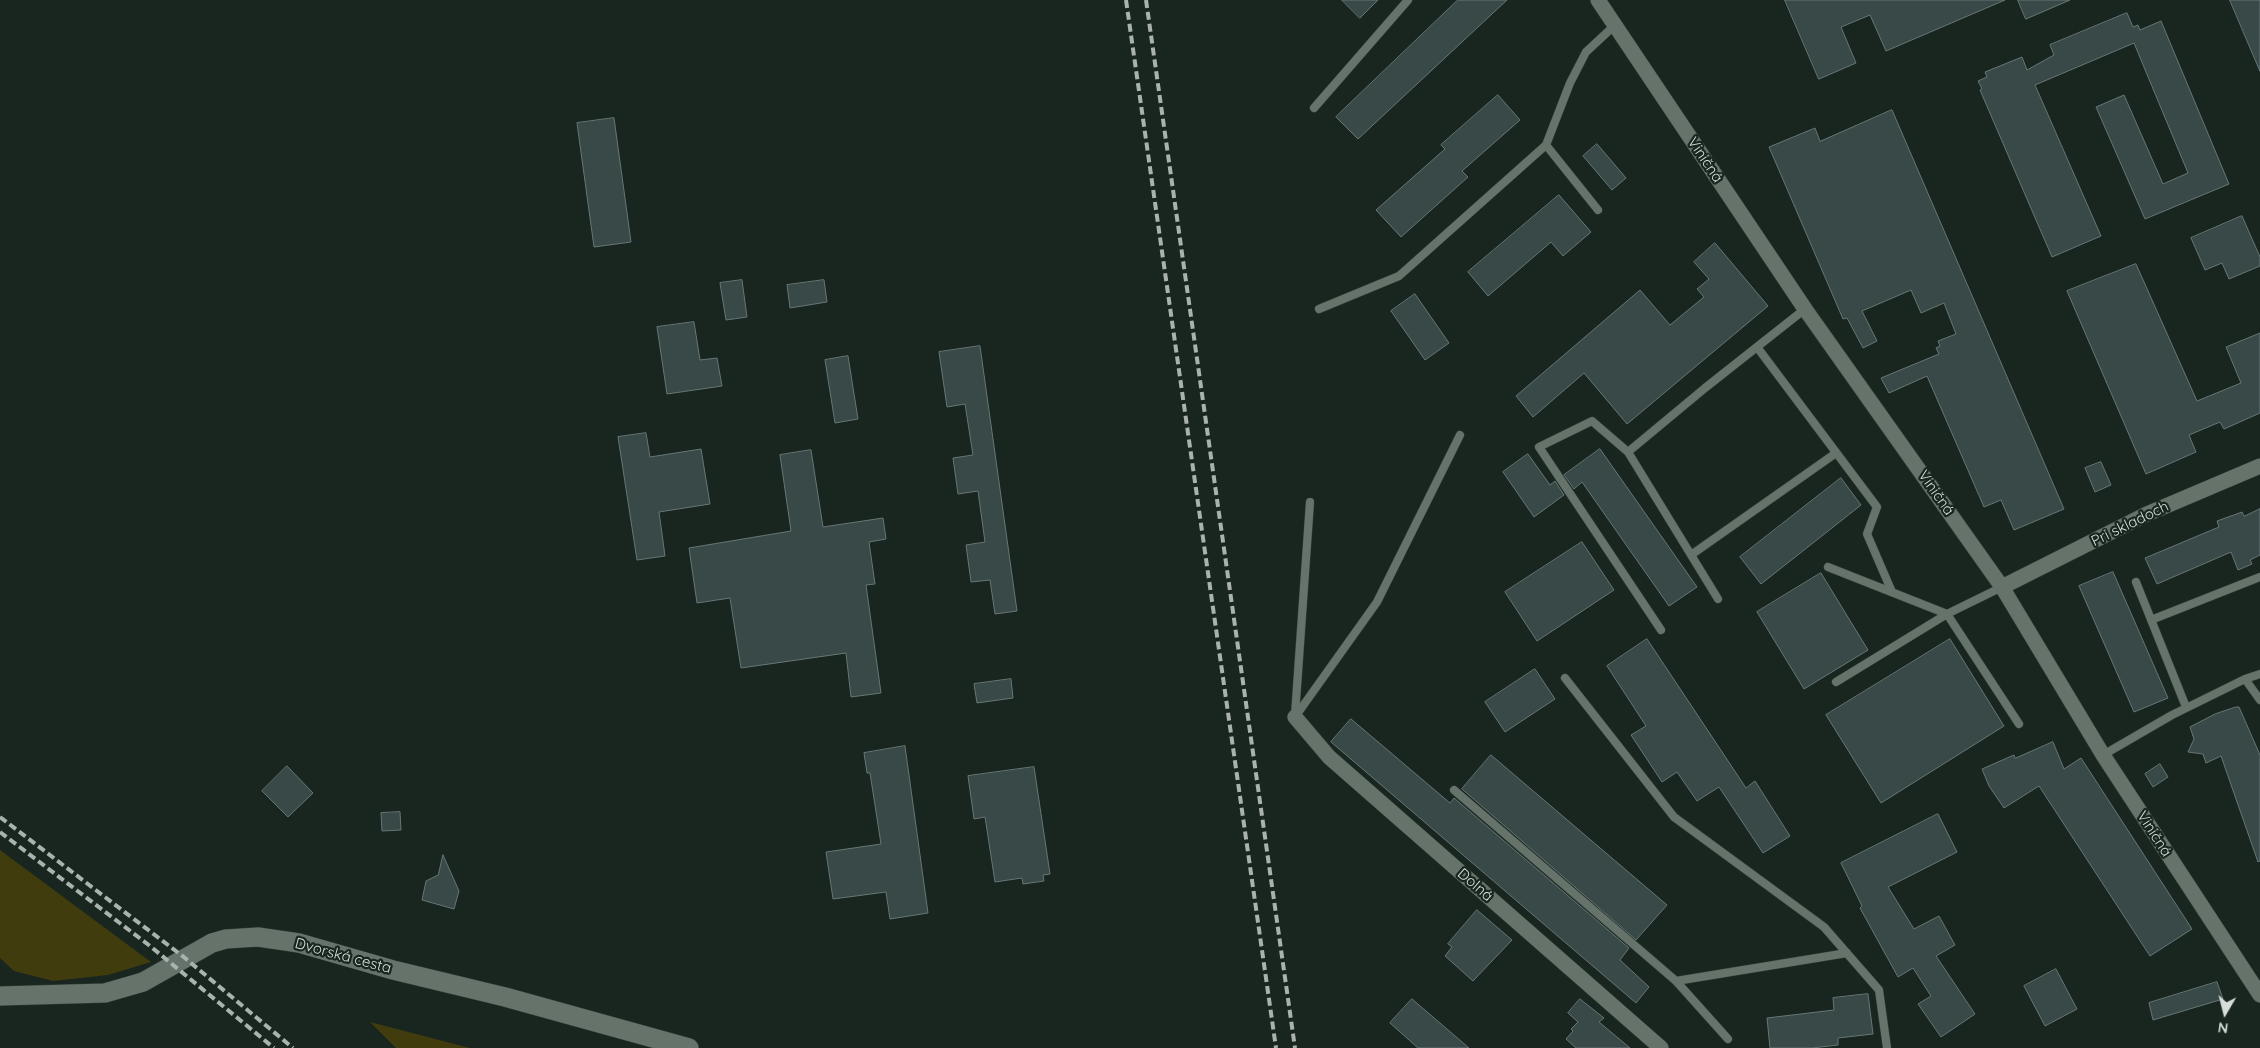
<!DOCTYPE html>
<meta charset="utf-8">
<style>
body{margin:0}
#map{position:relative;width:2260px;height:1048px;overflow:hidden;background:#19251f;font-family:Quicksand,sans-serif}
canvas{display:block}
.north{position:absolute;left:2200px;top:988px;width:50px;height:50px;-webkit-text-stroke:4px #19251f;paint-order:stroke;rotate:188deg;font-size:14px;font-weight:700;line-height:20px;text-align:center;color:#d6deda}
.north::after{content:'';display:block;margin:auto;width:18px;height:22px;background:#d6deda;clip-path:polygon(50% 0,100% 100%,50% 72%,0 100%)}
</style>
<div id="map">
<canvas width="2260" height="1048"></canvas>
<div class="north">N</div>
</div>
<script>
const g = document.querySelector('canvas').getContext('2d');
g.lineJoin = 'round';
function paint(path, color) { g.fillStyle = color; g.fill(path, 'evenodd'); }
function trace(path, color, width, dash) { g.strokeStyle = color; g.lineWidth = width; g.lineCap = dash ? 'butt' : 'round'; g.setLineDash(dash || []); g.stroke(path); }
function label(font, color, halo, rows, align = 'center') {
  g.font = font + ' Quicksand,sans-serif'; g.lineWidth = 4.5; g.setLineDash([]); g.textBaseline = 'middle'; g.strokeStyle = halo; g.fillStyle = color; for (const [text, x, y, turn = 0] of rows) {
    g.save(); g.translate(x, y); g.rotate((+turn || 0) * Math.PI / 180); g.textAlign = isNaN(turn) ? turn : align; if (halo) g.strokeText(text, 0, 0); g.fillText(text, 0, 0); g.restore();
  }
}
paint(new Path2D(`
 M0,850L151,962L108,975L53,981L14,971L0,958Z
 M370,1022L470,1048H396Z`), '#403c0d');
const building = new Path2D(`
 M1342,0H1378L1360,18Z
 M1458,0H1507L1358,139L1336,117Z
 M1785,0H2005L1886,51L1870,15L1841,27L1856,63L1819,79Z
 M2018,0H2070L2026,19Z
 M2230,0H2260V71Z
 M2127,13L2133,27L2138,25L2140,30L2161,21L2229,184L2145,219L2096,107L2124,95L2163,184L2188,173L2134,43L2035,85L2101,236L2052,257L1980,90L1982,89L1978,81L1987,77L1985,72L2022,57L2027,70L2054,55L2050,45Z
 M1498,95L1520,120L1462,171L1468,177L1401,237L1376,210L1445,149L1441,145Z
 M1892,110L2064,509L2014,530L2001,500L1984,507L1927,376L1889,393L1881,378L1939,354L1936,348L1940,346L1938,341L1956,334L1944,303L1921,313L1911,290L1862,311L1877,341L1863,348L1847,318L1843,319L1769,147L1815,128L1820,141Z
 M614,118L631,242L594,247L577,123Z
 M1597,144L1626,178L1612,190L1583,156Z
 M1559,195L1591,232L1563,256L1551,242L1488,296L1468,272Z
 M2242,216L2260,257V266L2229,279L2222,263L2205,270L2191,238Z
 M1715,243L1768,306L1627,424L1584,373L1533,417L1516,396L1640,290L1670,325L1704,297L1697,289L1709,279L1694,262Z
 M2136,264L2197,401L2241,383L2226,347L2260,333V413L2224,429L2220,422L2189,435L2196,452L2146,474L2067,291Z
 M742,280L747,317L726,320L720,283Z
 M824,280L827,302L790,308L787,285Z
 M1415,294L1449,343L1425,360L1391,311Z
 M694,322L700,360L717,358L722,386L667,394L657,327Z
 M980,346L1017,611L995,614L990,580L971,582L966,545L985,542L978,491L958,494L953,458L973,455L965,404L947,407L939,352Z
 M848,356L858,419L835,423L825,360Z
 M646,433L650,457L701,449L710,504L659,512L665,556L637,560L618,437Z
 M1600,449L1697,587L1669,606L1582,482L1574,489L1564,475Z
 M811,450L823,527L883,518L886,539L869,542L875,584L866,585L881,693L851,697L846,653L741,668L730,598L697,603L689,548L791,531L780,455Z
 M1528,454L1550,485L1555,481L1564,495L1534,517L1503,472Z
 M2101,462L2111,485L2095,492L2085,468Z
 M1841,478L1861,505L1761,584L1740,557Z
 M2260,509V555L2250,560L2252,564L2238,570L2231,552L2157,584L2145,558L2219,527L2217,521L2242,512L2244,516Z
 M1582,542L1614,590L1537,641L1505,592Z
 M2113,572L2168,698L2134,712L2079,586Z
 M1821,573L1868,650L1804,689L1757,612Z
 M1647,639L1746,788L1755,781L1790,836L1763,853L1719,787L1697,801L1677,772L1662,782L1631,735L1646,726L1607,666Z
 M1950,639L2004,726L1881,803L1826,715Z
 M1535,669L1555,699L1505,732L1485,702Z
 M1011,679L1013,698L977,703L974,684Z
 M2236,707H2239L2260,755V861L2258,862L2221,756L2206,763L2203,754L2188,752L2194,739L2190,727L2215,714Z
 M1351,719L1450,803L1454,798L1629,948L1620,960L1649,987L1636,1003L1331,742Z
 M2053,742L2064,769L2081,758L2192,929L2150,956L2039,786L2004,808L1989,786L1982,769L2014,755L2015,758Z
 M905,746L928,913L890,919L886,892L833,899L826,852L881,844L870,773H867L864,753Z
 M1491,755L1667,905L1636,940L1462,789Z
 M2160,764L2168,777L2153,787L2145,774Z
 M287,766L313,793L288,817L262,791Z
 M1034,767L1050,874L1043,875L1044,881L1023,884L1022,878L995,882L985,817L974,819L968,776Z
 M400,812L401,830L382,831L381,813Z
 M1938,814L1957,852L1888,887L1914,929L1939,916L1955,945L1936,956L1975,1014L1941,1037L1918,1004L1931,996L1913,968L1898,977L1860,908L1862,906L1841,863Z
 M443,855L459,891L454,909L422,900L426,881L438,875Z
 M1477,910L1512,940L1473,981L1445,956L1452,947L1448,944Z
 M2056,969L2077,1009L2045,1026L2024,986Z
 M2217,982L2223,999L2153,1020L2149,1003Z
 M1868,994L1873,1034L1838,1038V1045L1812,1048H1770L1767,1018L1834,1010L1833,998Z
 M1412,999L1469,1048H1418L1390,1023Z
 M1580,999L1604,1018L1599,1022L1630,1048H1576L1566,1039L1573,1031L1571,1029L1578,1022L1568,1013Z`);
paint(building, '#384948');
trace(building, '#667776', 1);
const service = new Path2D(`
 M1314,108L1408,0
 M1598,210L1546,145L1570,83L1586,52L1614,26
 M1319,309L1399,276L1546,145
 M1757,347L1877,507L1867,534L1892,592
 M1628,452L1718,599
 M1691,555L1836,453
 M1828,567L1947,614L1836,682
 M2136,582L2186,707
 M2002,587L1947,614L2019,724
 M2151,620L2260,577
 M1661,630L1539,447L1592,421L1628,452L1705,388L1805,309
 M1565,678L1674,817L1824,927L1879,990L1887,1048
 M2245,679L2260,674
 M1295,715L1310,502
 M1295,717L1377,602L1460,435
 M2103,755L2172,715L2245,679L2260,700
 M1454,790L1676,981L1728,1039
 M1676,981L1847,953`);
const minor = new Path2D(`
 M1598,0L1805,309L2002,587L2103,755L2260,995
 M2002,587L2147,514L2260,466
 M1295,717L1329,757L1661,1048`);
const tertiary = new Path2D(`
 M0,996L105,993L143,982L212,943L226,939L258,937L299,943L393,970L505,997L689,1048`);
trace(service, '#36403b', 9);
trace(minor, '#36403b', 16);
trace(tertiary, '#36403b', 20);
trace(service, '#65736b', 8);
trace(minor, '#65736b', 15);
trace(tertiary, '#65736b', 19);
trace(new Path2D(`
 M1126,0L1276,1048
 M1146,0L1295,1048
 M0,817L185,958L293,1048
 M0,832L150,946L274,1048`), '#a9b2ae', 4, [8, 4]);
label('15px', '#d6deda', '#19251f', [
 ["Viničná",1705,160,56],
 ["Viničná",1936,493,55],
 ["Pri skladoch",2130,524,-26],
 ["Viničná",2154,834,57],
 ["Dolná",1475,885,41],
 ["Dvorská cesta",343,956,15]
]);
</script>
